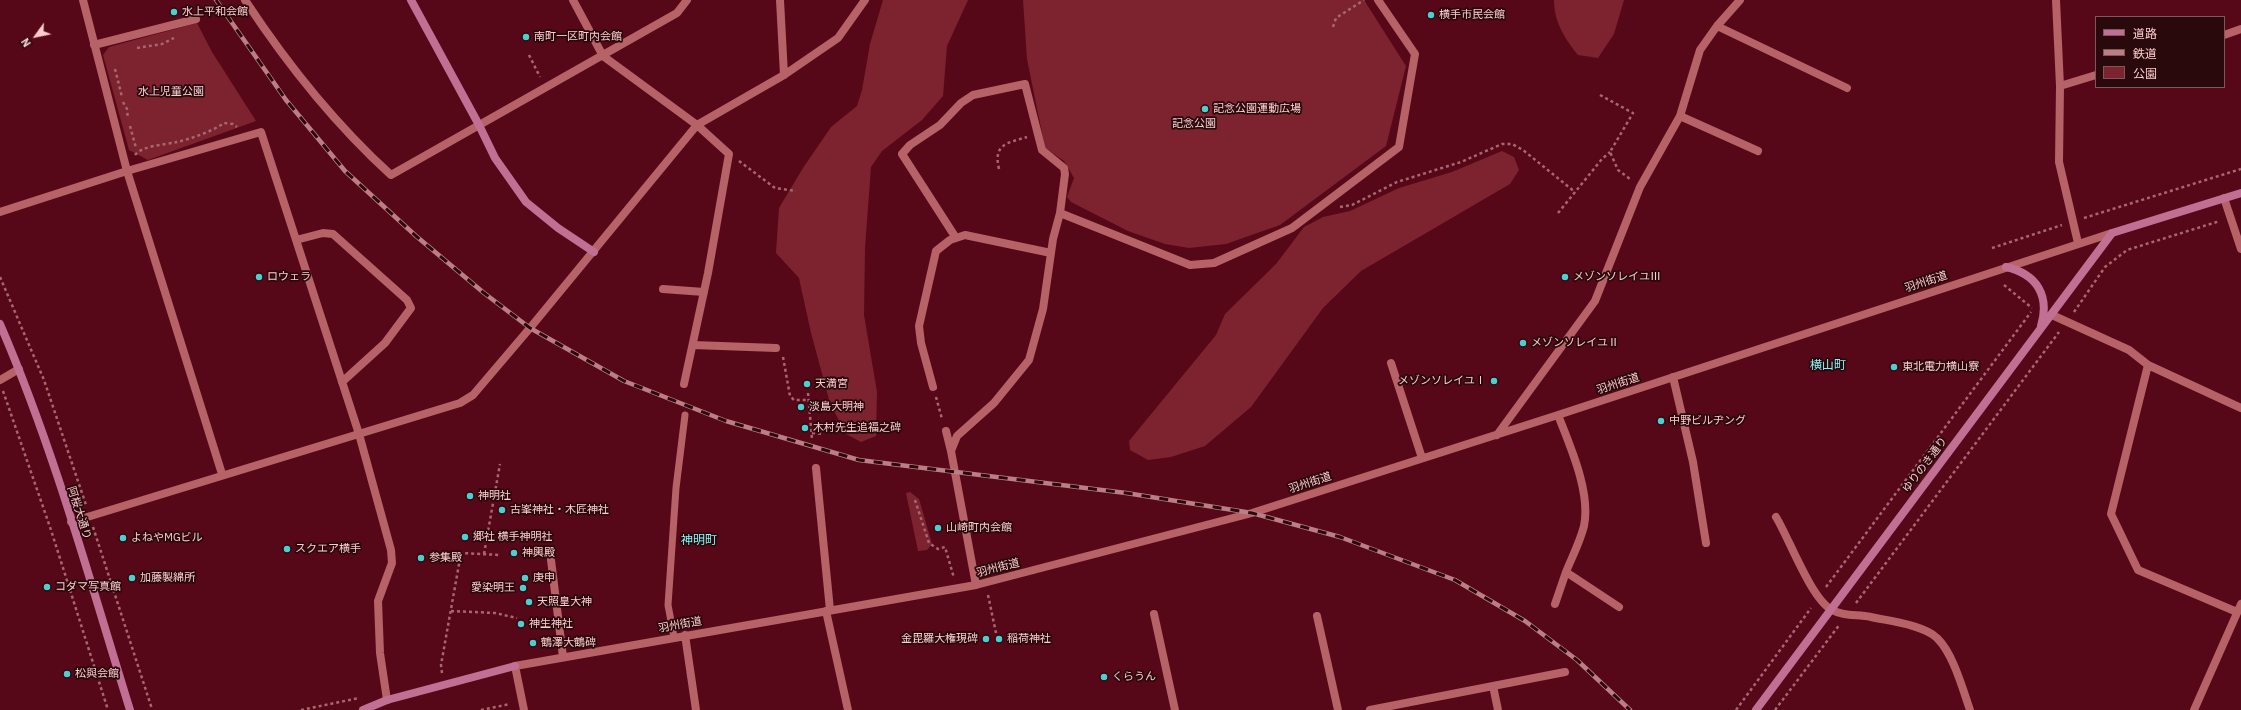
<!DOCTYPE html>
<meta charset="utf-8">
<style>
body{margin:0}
#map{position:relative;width:2241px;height:710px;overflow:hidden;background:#570818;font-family:"IBM Plex Sans","Noto Sans JP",sans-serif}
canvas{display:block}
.legend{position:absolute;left:2095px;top:16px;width:130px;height:72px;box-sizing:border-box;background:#2a090c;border:1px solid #7e575a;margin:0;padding:5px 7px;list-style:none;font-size:12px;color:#fdcdce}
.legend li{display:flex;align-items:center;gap:8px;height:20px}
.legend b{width:20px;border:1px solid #7e575a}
.north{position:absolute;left:16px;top:16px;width:40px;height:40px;-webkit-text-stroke:3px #2a090c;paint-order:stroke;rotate:237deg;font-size:11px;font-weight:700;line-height:16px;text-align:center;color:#fdcdce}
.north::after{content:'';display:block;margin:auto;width:14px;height:18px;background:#fdcdce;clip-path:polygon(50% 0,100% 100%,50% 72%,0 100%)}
</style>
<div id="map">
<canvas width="2241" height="710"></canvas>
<ul class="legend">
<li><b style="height:5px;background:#c16f92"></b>道路</li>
<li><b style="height:5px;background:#bb7e85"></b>鉄道</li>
<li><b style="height:11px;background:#7c232f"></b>公園</li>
</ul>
<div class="north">N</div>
</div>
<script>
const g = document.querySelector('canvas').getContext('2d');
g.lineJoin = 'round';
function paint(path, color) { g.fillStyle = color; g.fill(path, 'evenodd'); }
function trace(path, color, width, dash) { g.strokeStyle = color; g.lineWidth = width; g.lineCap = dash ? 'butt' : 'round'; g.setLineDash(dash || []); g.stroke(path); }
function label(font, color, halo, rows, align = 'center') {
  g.font = font + ' "IBM Plex Sans","Noto Sans JP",sans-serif'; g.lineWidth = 3.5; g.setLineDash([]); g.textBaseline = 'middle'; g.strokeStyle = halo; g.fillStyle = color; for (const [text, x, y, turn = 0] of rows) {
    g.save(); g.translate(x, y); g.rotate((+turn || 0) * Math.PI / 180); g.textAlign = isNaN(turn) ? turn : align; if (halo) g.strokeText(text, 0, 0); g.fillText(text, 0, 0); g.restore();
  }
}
paint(new Path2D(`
 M883,0H968L947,46L943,96L922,120L882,151L871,167L865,248L864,315L877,392L876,436L861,442L846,434L830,403L811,333L799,278L776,253L779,208L803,168L831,127L857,106L862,90L870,44Z
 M1023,0H1364L1406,66L1386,146L1280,225L1226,244L1189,248L1165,244L1128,231L1071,202L1067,197L1074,178L1064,161L1045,148L1027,59Z
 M1554,0H1624L1614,34L1598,58L1578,55C1565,39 1554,22 1554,0Z
 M197,23L212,52L256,121L148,160L129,150L103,55L109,47Z
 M1502,151L1514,157L1519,170L1510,184L1361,271L1323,308L1251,407L1205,446L1171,457L1148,460L1130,450L1129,441L1216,335L1225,314L1276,264L1304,227L1323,217L1350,211L1399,188L1452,172Z
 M910,492L919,499L932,544L927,550L918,551L906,493Z`), '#7c232f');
trace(new Path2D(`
 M1333,27L1336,18L1364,0
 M137,48L162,44L174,38
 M529,55L540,77
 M115,69L122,97
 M1600,95L1633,113L1610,152L1618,170L1630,179
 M123,102L127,109L128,119
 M130,126L136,148
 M135,155C143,145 165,145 177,142C193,138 211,132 224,123L233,124L237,127
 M739,161L775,188L796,191
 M999,169C993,144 1007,143 1027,137
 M1340,207L1352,205L1397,182L1461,162L1502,144H1512L1523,150L1575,192
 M1558,213L1602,159L1610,152
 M2084,218L2241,169
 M1992,248L2062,225
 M0,277L44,380L86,505
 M2004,285L2032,308
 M2074,312L2105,267L2127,250L2220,221
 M783,357L790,396L794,400H808
 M3,391L51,530L108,710
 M808,393L812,439
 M936,397L942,419
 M812,433L824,434
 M915,500L929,543L938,549L945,547L954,578
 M93,527L152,709
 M484,554L500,464
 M1826,587L2031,312
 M988,595L996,633
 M1856,603L2059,332
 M451,611L495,613L517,618
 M442,673L441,665L461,553L500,555
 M301,710L359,698
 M481,710L510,704
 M1736,710L1811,608
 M1775,710L1840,624`), '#a76770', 2.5, [3, 3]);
trace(new Path2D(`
 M674,637L668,605L676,488L685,415`), '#b66267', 7);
trace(new Path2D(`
 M83,0L127,171L222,474
 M245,0C287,64 335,124 391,175L677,13L687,0
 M573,0L603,56L697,125L729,154L708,273L684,384
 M780,0L784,75
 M2056,0L2060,86L2059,162L2078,243
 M1717,26L1847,88
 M2224,35L2241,29
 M94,45L196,19
 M2060,86L2096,75
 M1680,116L1758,151
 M2224,198L2241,249
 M0,212L127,171L261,132L359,434L391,550L392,563L378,601L380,653L387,700
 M956,238L902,154L910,145L940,125L961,103L973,95L1025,84L1042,150L1064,168L1065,174L1060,213
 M296,240L323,233L333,234L407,300L411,308L385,343L342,382
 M663,289L704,292
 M2052,315L2129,350L2148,365L2241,408
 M693,345L776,348
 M1391,363L1422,458
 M2148,365L2111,514L2138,570L2237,612
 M1673,377L1693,462L1706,543
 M0,380L19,369
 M933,387L921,343L919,326L936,251L950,240L965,235L1051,253
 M1558,415C1570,446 1591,492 1584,526C1580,542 1572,557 1566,572L1619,607
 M946,431L951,451L976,585
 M1497,435L1595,301L1640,187L1680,116L1700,50L1717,26L1740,0
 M951,451L957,436L994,403L1029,360L1043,309L1053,239L1060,213L1190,265L1214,263L1292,228L1399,147L1415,54L1378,0
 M816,468L830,610
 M1776,517C1789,538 1811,599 1832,610C1845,617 1857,614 1871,617C1889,621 1924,625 1937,638C1953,653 1963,690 1970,710
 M71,522L460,403L473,395L530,328L697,125L784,75L838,38L865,0
 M551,560L563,657
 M1555,604L1566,572
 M826,611L848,710
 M1154,614L1175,710
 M1317,616L1338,710
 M685,635L696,710
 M1493,686L1498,710
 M524,710L515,666L976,585L1252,513L1558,415L2112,233
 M1370,710L1565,672
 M2194,710L2241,604`), '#b66267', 8);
trace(new Path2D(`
 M411,0L479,125L495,158L526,202L558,228L594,252
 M2006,267C2037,274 2050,296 2041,326
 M0,324C54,449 90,581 130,710
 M363,710L387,700L515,666
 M1756,710L2112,233L2241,193`), '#c16f92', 8);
const rail = new Path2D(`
 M216,0L286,100L345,171L416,236L484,293L530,328L624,381L726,421L859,460L1126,493L1252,513L1340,537L1455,580L1525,621L1577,660L1630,710`);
trace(rail, '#bb7e85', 4.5);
trace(rail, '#2a090c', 3, [9]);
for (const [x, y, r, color] of [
 [174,12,4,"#52cdcf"],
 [1431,15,4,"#52cdcf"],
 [526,37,4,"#52cdcf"],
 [1205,109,4,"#52cdcf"],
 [259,277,4,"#52cdcf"],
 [1565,277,4,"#52cdcf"],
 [1523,343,4,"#52cdcf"],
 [1894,367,4,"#52cdcf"],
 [1494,381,4,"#52cdcf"],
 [807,384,4,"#52cdcf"],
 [801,407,4,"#52cdcf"],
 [1661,421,4,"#52cdcf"],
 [805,428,4,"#52cdcf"],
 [470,496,4,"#52cdcf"],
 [502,510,4,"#52cdcf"],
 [938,528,4,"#52cdcf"],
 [465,537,4,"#52cdcf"],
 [123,538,4,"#52cdcf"],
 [287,549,4,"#52cdcf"],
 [514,553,4,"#52cdcf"],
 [421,558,4,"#52cdcf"],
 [132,578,4,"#52cdcf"],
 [525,578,4,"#52cdcf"],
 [47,587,4,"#52cdcf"],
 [523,588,4,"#52cdcf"],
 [529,602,4,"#52cdcf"],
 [521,624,4,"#52cdcf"],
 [986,639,4,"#52cdcf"],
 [999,639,4,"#52cdcf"],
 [533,643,4,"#52cdcf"],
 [67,674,4,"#52cdcf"],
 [1104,677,4,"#52cdcf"]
]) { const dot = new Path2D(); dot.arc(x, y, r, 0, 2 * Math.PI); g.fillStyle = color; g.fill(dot); trace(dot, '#2a090c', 1.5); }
label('11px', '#fdcdce', '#2a090c', [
 ["水上平和会館",182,12],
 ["横手市民会館",1439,15],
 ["南町一区町内会館",534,37],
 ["記念公園運動広場",1213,109],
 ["ロウェラ",267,277],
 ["メゾンソレイユⅢ",1573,277],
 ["メゾンソレイユⅡ",1531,343],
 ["東北電力横山寮",1902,367],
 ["メゾンソレイユⅠ",1486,381,"right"],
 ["天満宮",815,384],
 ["淡島大明神",809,407],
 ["中野ビルヂング",1669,421],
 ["木村先生追福之碑",813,428],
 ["神明社",478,496],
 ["古峯神社・木匠神社",510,510],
 ["山崎町内会館",946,528],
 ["郷社 横手神明社",473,537],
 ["よねやMGビル",131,538],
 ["スクエア横手",295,549],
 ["神輿殿",522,553],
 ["参集殿",429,558],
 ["加藤製綿所",140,578],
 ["庚申",533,578],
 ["コダマ写真館",55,587],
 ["愛染明王",515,588,"right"],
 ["天照皇大神",537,602],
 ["神生神社",529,624],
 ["金毘羅大権現碑",978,639,"right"],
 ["稲荷神社",1007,639],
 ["鶴澤大鶴碑",541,643],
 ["松與会館",75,674],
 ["くらうん",1112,677]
], 'left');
label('11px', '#f5d1d2', '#2a090c', [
 ["水上児童公園",171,92],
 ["記念公園",1194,124]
]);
label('11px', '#fdcdce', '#2a090c', [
 ["羽州街道",1926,282,-18],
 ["羽州街道",1618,384,-18],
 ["ゆりのき通り",1925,465,-53],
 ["羽州街道",1310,483,-18],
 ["阿桜大通り",79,513,72],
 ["羽州街道",998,568,-14],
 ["羽州街道",680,625,-10]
]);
label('12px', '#88f4f6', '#2a090c', [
 ["横山町",1828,366],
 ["神明町",699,541]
]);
</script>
